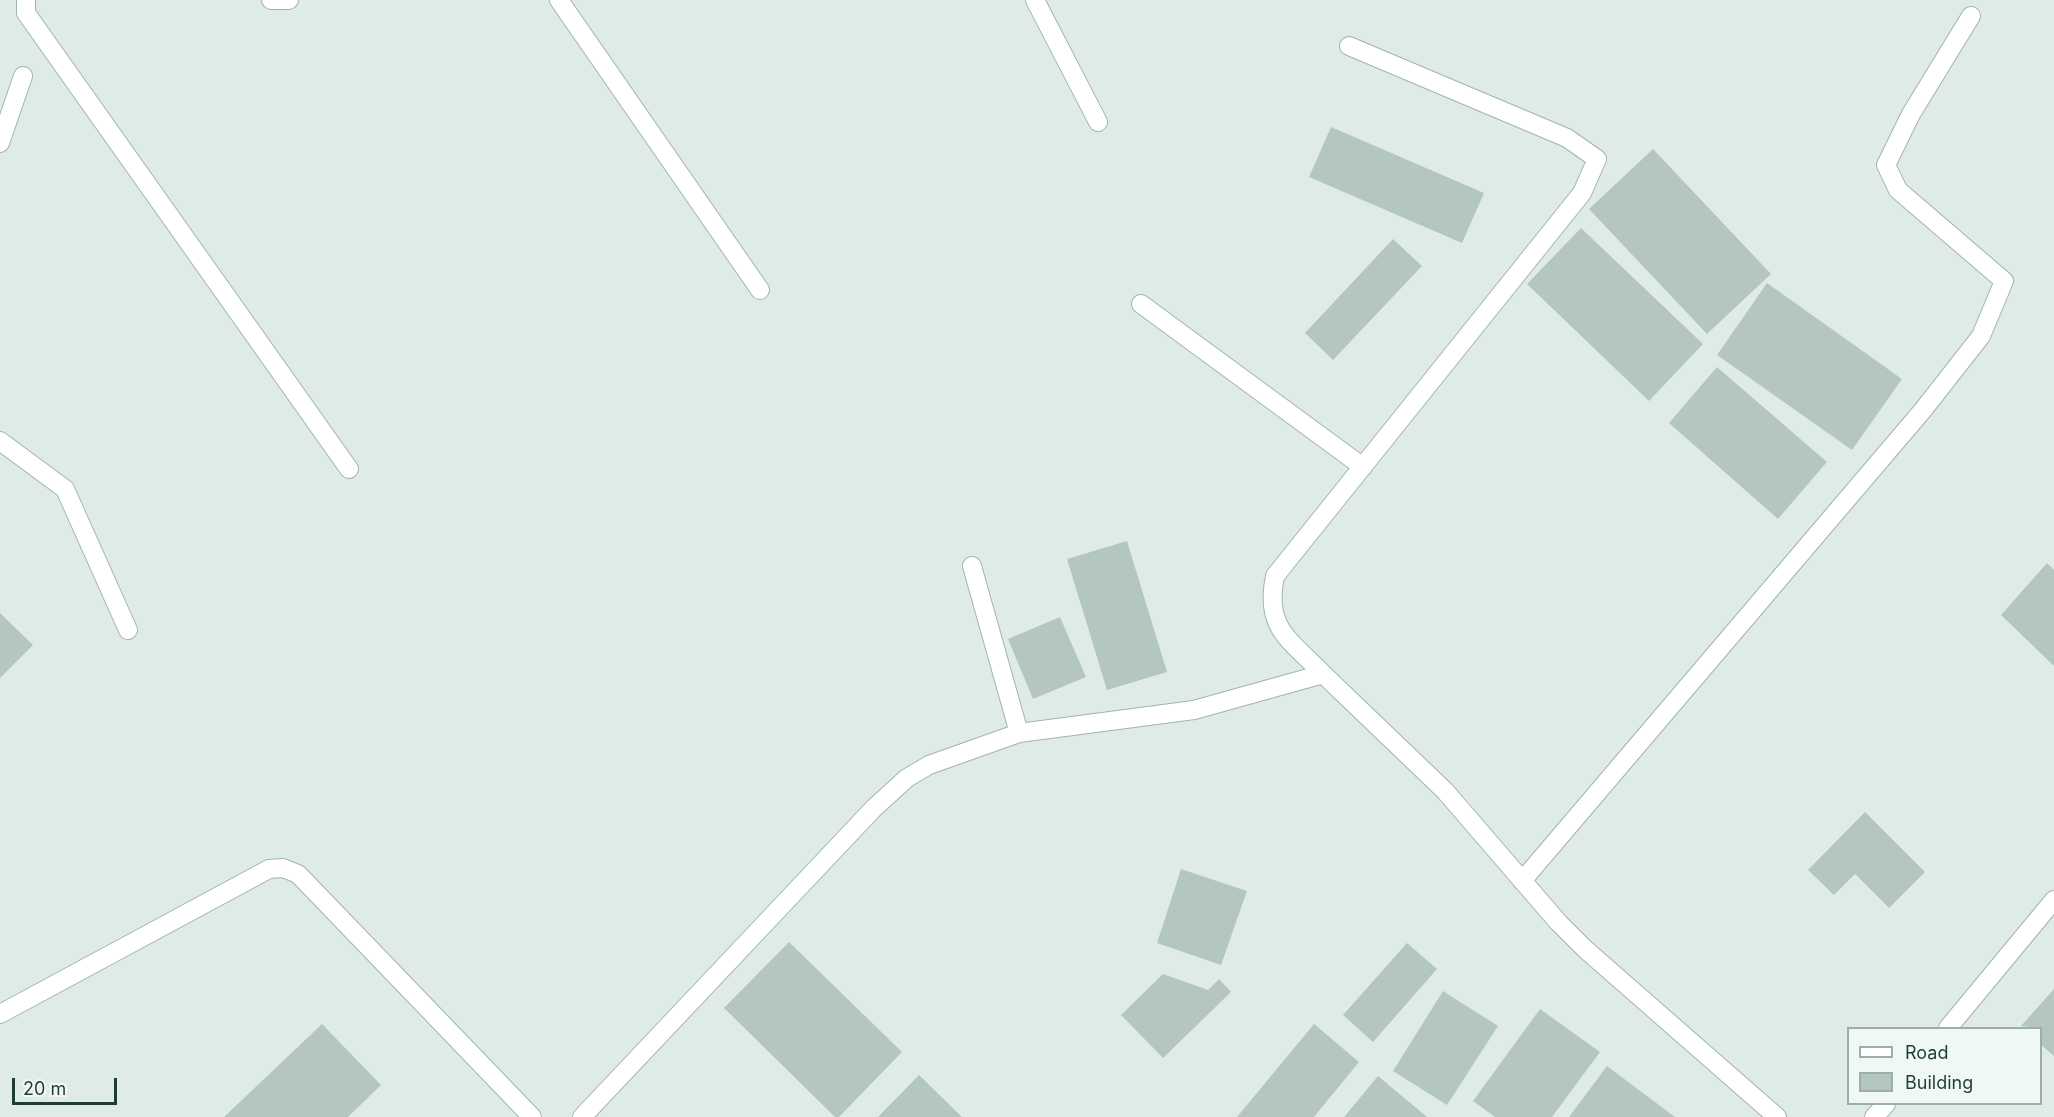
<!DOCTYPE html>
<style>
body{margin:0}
#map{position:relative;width:2054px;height:1117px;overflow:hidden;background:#dfece6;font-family:Inter,sans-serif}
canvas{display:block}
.legend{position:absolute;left:1847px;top:1027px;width:195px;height:78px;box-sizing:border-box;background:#f0f8f4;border:2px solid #9caea7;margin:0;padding:8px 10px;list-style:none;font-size:18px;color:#1e3e34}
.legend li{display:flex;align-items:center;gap:12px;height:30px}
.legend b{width:30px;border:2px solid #9caea7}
.scale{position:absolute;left:12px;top:1078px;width:105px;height:27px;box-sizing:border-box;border:3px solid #1e3e34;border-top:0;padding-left:8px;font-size:18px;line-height:21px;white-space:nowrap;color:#1e3e34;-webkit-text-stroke:4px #f0f8f4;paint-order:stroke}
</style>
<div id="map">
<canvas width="2054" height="1117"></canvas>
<ul class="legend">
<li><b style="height:8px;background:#fff"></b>Road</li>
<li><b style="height:16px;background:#b4c7bf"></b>Building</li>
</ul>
<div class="scale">20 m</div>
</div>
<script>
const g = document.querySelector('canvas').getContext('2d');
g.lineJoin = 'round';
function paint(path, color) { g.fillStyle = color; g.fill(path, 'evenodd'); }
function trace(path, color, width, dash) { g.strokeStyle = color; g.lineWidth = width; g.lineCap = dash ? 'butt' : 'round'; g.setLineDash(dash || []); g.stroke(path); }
paint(new Path2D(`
 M1331,127L1484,193L1462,243L1309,177Z
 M1653,149L1771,274L1707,334L1589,209Z
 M1581,228L1703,344L1649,401L1527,284Z
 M1393,239L1422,266L1333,360L1305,333Z
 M1767,283L1902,379L1852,450L1717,355Z
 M1717,367L1827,462L1778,519L1669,423Z
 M1127,541L1167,672L1107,690L1067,559Z
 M2047,563L2054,570V666L2001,615Z
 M0,613L33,645L0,678Z
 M1060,617L1086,677L1033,699L1008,639Z
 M1865,812L1925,872L1889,908L1855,874L1834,895L1808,870Z
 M1181,869L1247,891L1221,965L1157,943Z
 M789,942L902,1052L839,1117H835L724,1008Z
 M1407,943L1437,969L1373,1042L1343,1015Z
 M1163,974L1208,990L1219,979L1231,992L1163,1058L1121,1015Z
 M2054,989V1056L2040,1044V1028L2021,1026Z
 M1443,991L1498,1026L1447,1105L1393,1071Z
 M1540,1009L1600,1052L1552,1117H1495L1473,1101Z
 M322,1024L381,1085L348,1117H224Z
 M1314,1024L1359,1062L1314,1117H1237Z
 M1607,1066L1675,1117H1569Z
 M919,1075L962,1117H878Z
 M1378,1076L1427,1117H1344Z`), '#b4c7bf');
const minor = new Path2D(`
 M26,0V13L349,469
 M271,0H289
 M559,0L760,290
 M1035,0L1098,122
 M0,143L23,76
 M1141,304L1363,467
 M0,441L65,489L128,630
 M972,566L1019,733
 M1323,674C1290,640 1264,628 1275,576L1582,193L1597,159L1567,138L1349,46
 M1522,881L1923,410L1981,336L2004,281L1898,190L1886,165L1911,114L1971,16
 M0,1014L269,869L283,868L298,874L532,1117
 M1948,1028L2054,900
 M582,1117L874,808L907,778L929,765L1019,733L1194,710L1323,674L1445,791L1558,922L1585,949L1777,1117
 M1874,1117L1886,1104`);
trace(minor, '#a1b4ad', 20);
trace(minor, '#fff', 18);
</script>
